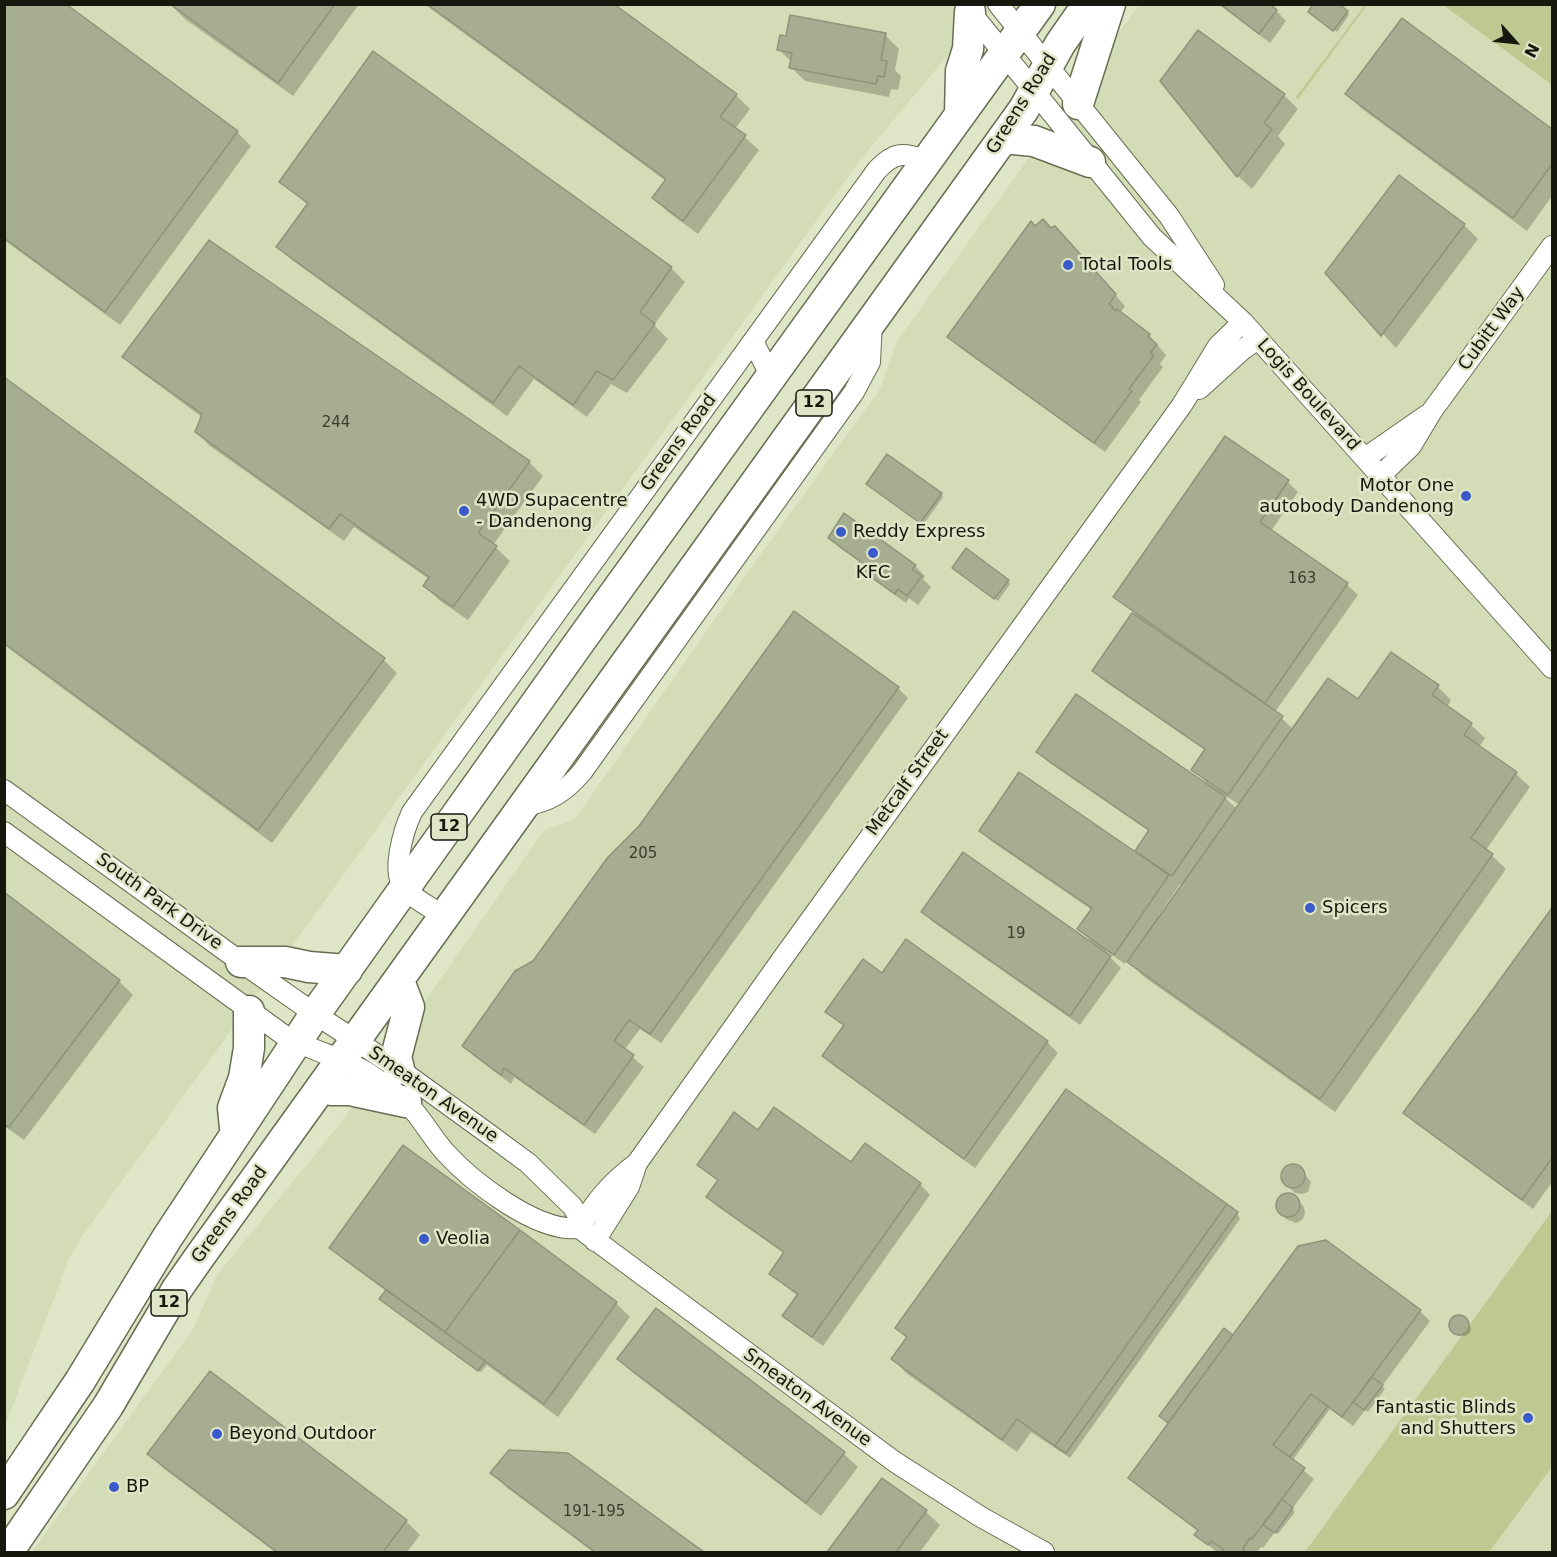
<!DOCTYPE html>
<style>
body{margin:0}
#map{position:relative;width:1557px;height:1557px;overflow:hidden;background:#dfe6c7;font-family:"DejaVu Sans",sans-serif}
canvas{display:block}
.frame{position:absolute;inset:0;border:6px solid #16180d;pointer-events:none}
.north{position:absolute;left:1485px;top:12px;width:60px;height:60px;-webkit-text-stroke:4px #dfe6c7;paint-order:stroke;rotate:117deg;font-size:16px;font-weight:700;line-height:24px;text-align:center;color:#16180d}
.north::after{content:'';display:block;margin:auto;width:21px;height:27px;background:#16180d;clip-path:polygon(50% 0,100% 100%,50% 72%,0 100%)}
</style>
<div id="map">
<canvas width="1557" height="1557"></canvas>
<div class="frame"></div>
<div class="north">N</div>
</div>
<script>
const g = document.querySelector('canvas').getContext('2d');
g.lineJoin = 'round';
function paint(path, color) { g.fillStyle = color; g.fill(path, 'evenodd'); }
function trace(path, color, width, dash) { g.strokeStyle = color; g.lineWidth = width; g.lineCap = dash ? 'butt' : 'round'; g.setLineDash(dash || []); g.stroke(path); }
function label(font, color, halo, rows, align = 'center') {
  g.font = font + ' "DejaVu Sans",sans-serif'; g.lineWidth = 5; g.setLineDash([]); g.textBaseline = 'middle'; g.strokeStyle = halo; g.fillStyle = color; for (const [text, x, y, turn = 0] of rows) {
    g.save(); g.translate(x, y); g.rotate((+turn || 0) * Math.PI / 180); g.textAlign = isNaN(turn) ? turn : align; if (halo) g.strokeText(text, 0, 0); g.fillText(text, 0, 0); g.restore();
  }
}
paint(new Path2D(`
 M5,5H990L861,159L83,1235L69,1259L5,1426Z
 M1139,5H1443L1552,85V1552H32L193,1329L217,1275L342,1121L544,830L575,819L745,576L880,389L897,341Z`), '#d3dcb6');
paint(new Path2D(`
 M1365,5H1367L1298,99L1296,97Z
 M1443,5H1552V85Z
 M1552,1211V1467L1489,1552H1305Z`), '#bdc990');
paint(new Path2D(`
 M4,4L237,132L251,146L120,325L4,240Z
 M359,4L293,96L185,19L171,5Z
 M424,4H612L736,95L750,109L735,129L759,150L698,234L668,212L654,198L666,181Z
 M1218,4H1270L1286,21L1270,43Z
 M1347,12L1349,15L1337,32L1313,15Z
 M1402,20L1552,131V196L1527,231L1361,108L1347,94Z
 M885,35L899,49L895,70L901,76L898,90L891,89L889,97L805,81L791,67L792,62L779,50Z
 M1162,81L1284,95L1298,109L1278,136L1285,144L1252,189L1238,176Z
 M281,182L671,268L685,282L654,325L668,339L627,393L611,384L587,417L534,379L507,416L292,260L278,247L308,205Z
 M1464,225L1478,239L1396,348L1327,273Z
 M1052,230L1065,238L1125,306L1120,313L1149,335L1166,355L1160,364L1163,367L1139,400L1141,402L1105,452L959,347L949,336Z
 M124,357L529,462L543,476L493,545L510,561L468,620L439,600L425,586L429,579L354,527L344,541L210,446L196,432L202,417L138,370Z
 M4,379L384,660L397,673L272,843L4,645Z
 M1226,438L1288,482L1298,492L1271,531L1347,585L1358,595L1275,712L1293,729L1358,701L1438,687L1451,700L1447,707L1471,725L1485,738L1479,747L1516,774L1530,787L1486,850L1506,869L1335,1112L1143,976L1127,960L1125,964L1106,951L1105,952L1121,968L1080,1025L933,922L923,912L1092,945L1093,943L1079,929L1092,910L991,841L981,831L1135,854L1150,832L1048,762L1038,752L1206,782L1193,770L1206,751L1104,681L1094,671L1134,613L1115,597ZM1223,794L1240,805L1237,809L1222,795ZM1180,884L1183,885L1161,916L1159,915Z
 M871,486L941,494L943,497L923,525Z
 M845,515L915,566L925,576L923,579L931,587L918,605L909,598L906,603L868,576L858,566L861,563L840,548L829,537Z
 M956,570L1008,581L1010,584L998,601Z
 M898,688L908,698L661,1043L640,1029L624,1050L644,1067L595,1134L514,1077L511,1084L474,1056L464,1046Z
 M4,894L119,981L133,995L24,1140L4,1126Z
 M1552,911V1182L1533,1209L1415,1123L1405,1113Z
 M907,941L1047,1042L1058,1053L975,1168L834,1066L824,1056L845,1027L827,1012L883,975Z
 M759,1132L852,1164L865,1145L920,1184L930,1195L823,1346L795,1326L784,1315L798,1296L770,1274L785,1254L718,1207L708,1196L719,1182L699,1165Z
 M1294,1166L1300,1168L1311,1182L1308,1192L1302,1194L1295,1193L1288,1186L1283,1176L1285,1170Z
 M1292,1195L1304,1207L1305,1214L1302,1220L1296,1223L1286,1219L1279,1212L1277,1205L1282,1196Z
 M1237,1213L1240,1219L1070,1458L1031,1432L1017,1452L906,1373L893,1359L907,1338L897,1328Z
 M331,1248L616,1303L630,1317L558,1417L487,1365L481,1372L384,1302L386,1291L345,1261Z
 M656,1311L844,1454L858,1467L821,1516L633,1373L619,1359Z
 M1420,1311L1430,1321L1382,1386L1385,1389L1368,1412L1365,1410L1353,1426L1330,1409L1292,1461L1314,1479L1292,1509L1295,1512L1278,1534L1275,1532L1263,1548L1261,1547L1257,1552H1217L1196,1535L1199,1532L1140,1488L1130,1478L1170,1423L1164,1419L1233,1337Z
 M1457,1317L1463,1318L1471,1328L1470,1333L1465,1336L1457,1335L1451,1327L1453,1320Z
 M149,1454L406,1521L420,1535L407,1552H275L163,1468Z
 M567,1454L702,1552H593L506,1487L492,1473Z
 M882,1480L926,1512L940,1525L920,1552H829Z`), '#0003');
const building = new Path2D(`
 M4,4H66L238,131L105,312L4,238Z
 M170,4H335L278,83Z
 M427,4H614L737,94L720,117L746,135L683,221L652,198L666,179Z
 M1220,4H1270L1277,10L1259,34Z
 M1313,4H1339L1348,11L1333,31L1308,12Z
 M790,15L886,33L881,60L887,61L884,77L878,76L876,84L789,68L792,53L777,50L780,35L786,36Z
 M1402,18L1552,129V164L1513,218L1345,94Z
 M1198,30L1285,94L1264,123L1272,129L1237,177L1160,81Z
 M373,51L672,267L640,312L655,324L613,380L597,371L573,405L519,366L493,403L276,247L308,203L279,182Z
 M1399,175L1465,224L1381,336L1325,273Z
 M1043,219L1051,228L1055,226L1116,294L1109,304L1113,307L1112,308L1116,311L1117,309L1150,334L1148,337L1157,344L1150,353L1154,355L1129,389L1132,391L1094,443L947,337L1031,221L1035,226Z
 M209,240L530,461L478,533L497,546L453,607L423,586L429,577L340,514L329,529L195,432L202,414L122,357Z
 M4,377L385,658L258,830L4,643Z
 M1225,436L1289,480L1260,522L1348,583L1265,703L1113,597Z
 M887,454L942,493L920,523L866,484Z
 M844,513L916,565L912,569L922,576L907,596L898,589L895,594L856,566L860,561L828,538Z
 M966,548L1009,580L994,599L952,568Z
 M794,611L899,687L650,1034L629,1020L614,1041L634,1055L584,1125L504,1068L501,1075L462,1046L515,971L533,961L608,857L639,826Z
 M1132,613L1283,716L1228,795L1191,770L1205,749L1092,671Z
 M1391,652L1439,685L1432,695L1472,723L1464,735L1517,772L1471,838L1493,854L1320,1099L1127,962L1328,678L1358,699Z
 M1076,694L1226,797L1172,876L1135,851L1149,830L1036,752Z
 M1019,772L1169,875L1114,955L1077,929L1092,908L979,831Z
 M963,852L1111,956L1070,1016L921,912Z
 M4,892L120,980L9,1127L4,1124Z
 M1552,908V1158L1522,1200L1403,1113Z
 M906,939L1048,1041L964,1159L822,1056L844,1025L825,1012L863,959L882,973Z
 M1066,1089L1227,1204L1055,1446L1017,1419L1002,1440L891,1359L907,1337L895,1328Z
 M774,1107L851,1162L865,1143L921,1183L812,1337L782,1316L798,1294L769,1274L784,1252L706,1197L718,1180L697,1165L734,1112L758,1130Z
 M403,1145L520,1230L445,1332L329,1248Z
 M1281 1176a12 12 0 1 1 24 0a12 12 0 1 1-24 0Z
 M1276 1205a12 12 0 1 1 24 0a12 12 0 1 1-24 0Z
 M1227,1204L1238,1212L1066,1453L1055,1446Z
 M520,1230L617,1302L544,1404L445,1332Z
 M1326,1240L1421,1310L1342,1417L1311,1394L1273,1445L1305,1468L1252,1539L1250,1538L1243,1548L1244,1550L1242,1552H1222L1224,1550L1211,1541L1208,1545L1194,1535L1198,1530L1128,1478L1298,1246Z
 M386,1290L485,1361L478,1371L379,1299Z
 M656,1308L845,1452L806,1503L617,1359Z
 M1449 1325a10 10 0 1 1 20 0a10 10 0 1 1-20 0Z
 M1224,1328L1233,1335L1168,1423L1159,1416Z
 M210,1371L407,1520L383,1552H277L147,1454Z
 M1372,1377L1383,1385L1364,1410L1353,1402Z
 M1311,1394L1328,1406L1290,1457L1273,1445Z
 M509,1450L568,1453L704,1552H595L490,1473Z
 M882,1478L927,1510L896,1552H827Z
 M1282,1499L1293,1508L1275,1533L1263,1525Z`);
paint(building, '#a7ad90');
trace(building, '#8e9478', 1.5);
const minor = new Path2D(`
 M998,4L1169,216L1214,285
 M968,9L1152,237L1243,322L1552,668
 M753,341L771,377
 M1199,389L1242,350L1258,339
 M1365,458L1427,415
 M1380,476L1411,446L1432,411L1552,246
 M4,790L241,962L315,1014L399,1069L490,1135L528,1163L572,1206L577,1214L579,1228
 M523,806C549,802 565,792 582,772L854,392L870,362L872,321
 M4,832L285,1036C312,1051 343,1058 368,1073C378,1080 389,1087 398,1095C417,1110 428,1132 444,1151C471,1181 537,1233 579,1228L895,1462L981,1517L1044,1552
 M444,916C432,908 415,900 405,889C390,874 404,829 412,812L877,170C895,151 903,153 926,160
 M579,1228C597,1200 609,1184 637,1163
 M595,1241L629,1187L637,1163L785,955L1182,405L1218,346L1243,322`);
const primary = new Path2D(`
 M1078,104L1110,4
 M960,114L961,71L968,49L970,12
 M1003,138L1034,141L1090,162
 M241,962H285L309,967L347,970
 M399,1069L396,1057L409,1007L399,981
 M322,1088L332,1090H350L406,1102
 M235,1128L233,1108L244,1078L249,1048V1011
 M4,1494L80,1381L167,1238L315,1014L581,640L1040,4
 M8,1552L108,1406L177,1289L198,1259L1024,109L1060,44L1088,4`);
trace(minor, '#686e52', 22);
trace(primary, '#686e52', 33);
trace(minor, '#fff', 20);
trace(primary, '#fff', 30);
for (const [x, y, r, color] of [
 [1068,265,6,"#3a5acc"],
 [1466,496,6,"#3a5acc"],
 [464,511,6,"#3a5acc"],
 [841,532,6,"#3a5acc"],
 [873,553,6,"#3a5acc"],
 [1310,908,6,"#3a5acc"],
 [424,1239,6,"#3a5acc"],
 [1528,1418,6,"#3a5acc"],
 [217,1434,6,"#3a5acc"],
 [114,1487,6,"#3a5acc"]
]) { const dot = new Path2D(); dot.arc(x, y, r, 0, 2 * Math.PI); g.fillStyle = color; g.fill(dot); trace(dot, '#dfe6c7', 2); }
label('15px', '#3a3d2e', null, [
 ["244",336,423],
 ["163",1302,579],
 ["205",643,854],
 ["19",1016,934],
 ["191-195",594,1512]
]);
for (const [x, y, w] of [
 [814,403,36],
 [449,827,36],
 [169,1303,36]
]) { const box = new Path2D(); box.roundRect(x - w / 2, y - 13, w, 26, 4.5); g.fillStyle = '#dfe6c7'; g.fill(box); trace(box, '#16180d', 1.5); }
label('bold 16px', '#16180d', null, [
 ["12",814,403],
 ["12",449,827],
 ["12",169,1303]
]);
label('18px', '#16180d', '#dfe6c7', [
 ["Greens Road",1022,104,-58],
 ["Cubitt Way",1492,329,-54],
 ["Logis Boulevard",1308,395,48],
 ["Greens Road",679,443,-54],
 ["Metcalf Street",908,783,-54],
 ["South Park Drive",159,902,36],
 ["Smeaton Avenue",433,1095,35],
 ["Greens Road",230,1215,-54],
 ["Smeaton Avenue",807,1398,36]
]);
label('18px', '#16180d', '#dfe6c7', [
 ["Total Tools",1080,265],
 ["Motor One",1454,486,"right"],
 ["autobody Dandenong",1454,507,"right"],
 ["4WD Supacentre",476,501],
 ["- Dandenong",476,522],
 ["Reddy Express",853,532],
 ["KFC",873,573,"center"],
 ["Spicers",1322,908],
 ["Veolia",436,1239],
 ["Fantastic Blinds",1516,1408,"right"],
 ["and Shutters",1516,1429,"right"],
 ["Beyond Outdoor",229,1434],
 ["BP",126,1487]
], 'left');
</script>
